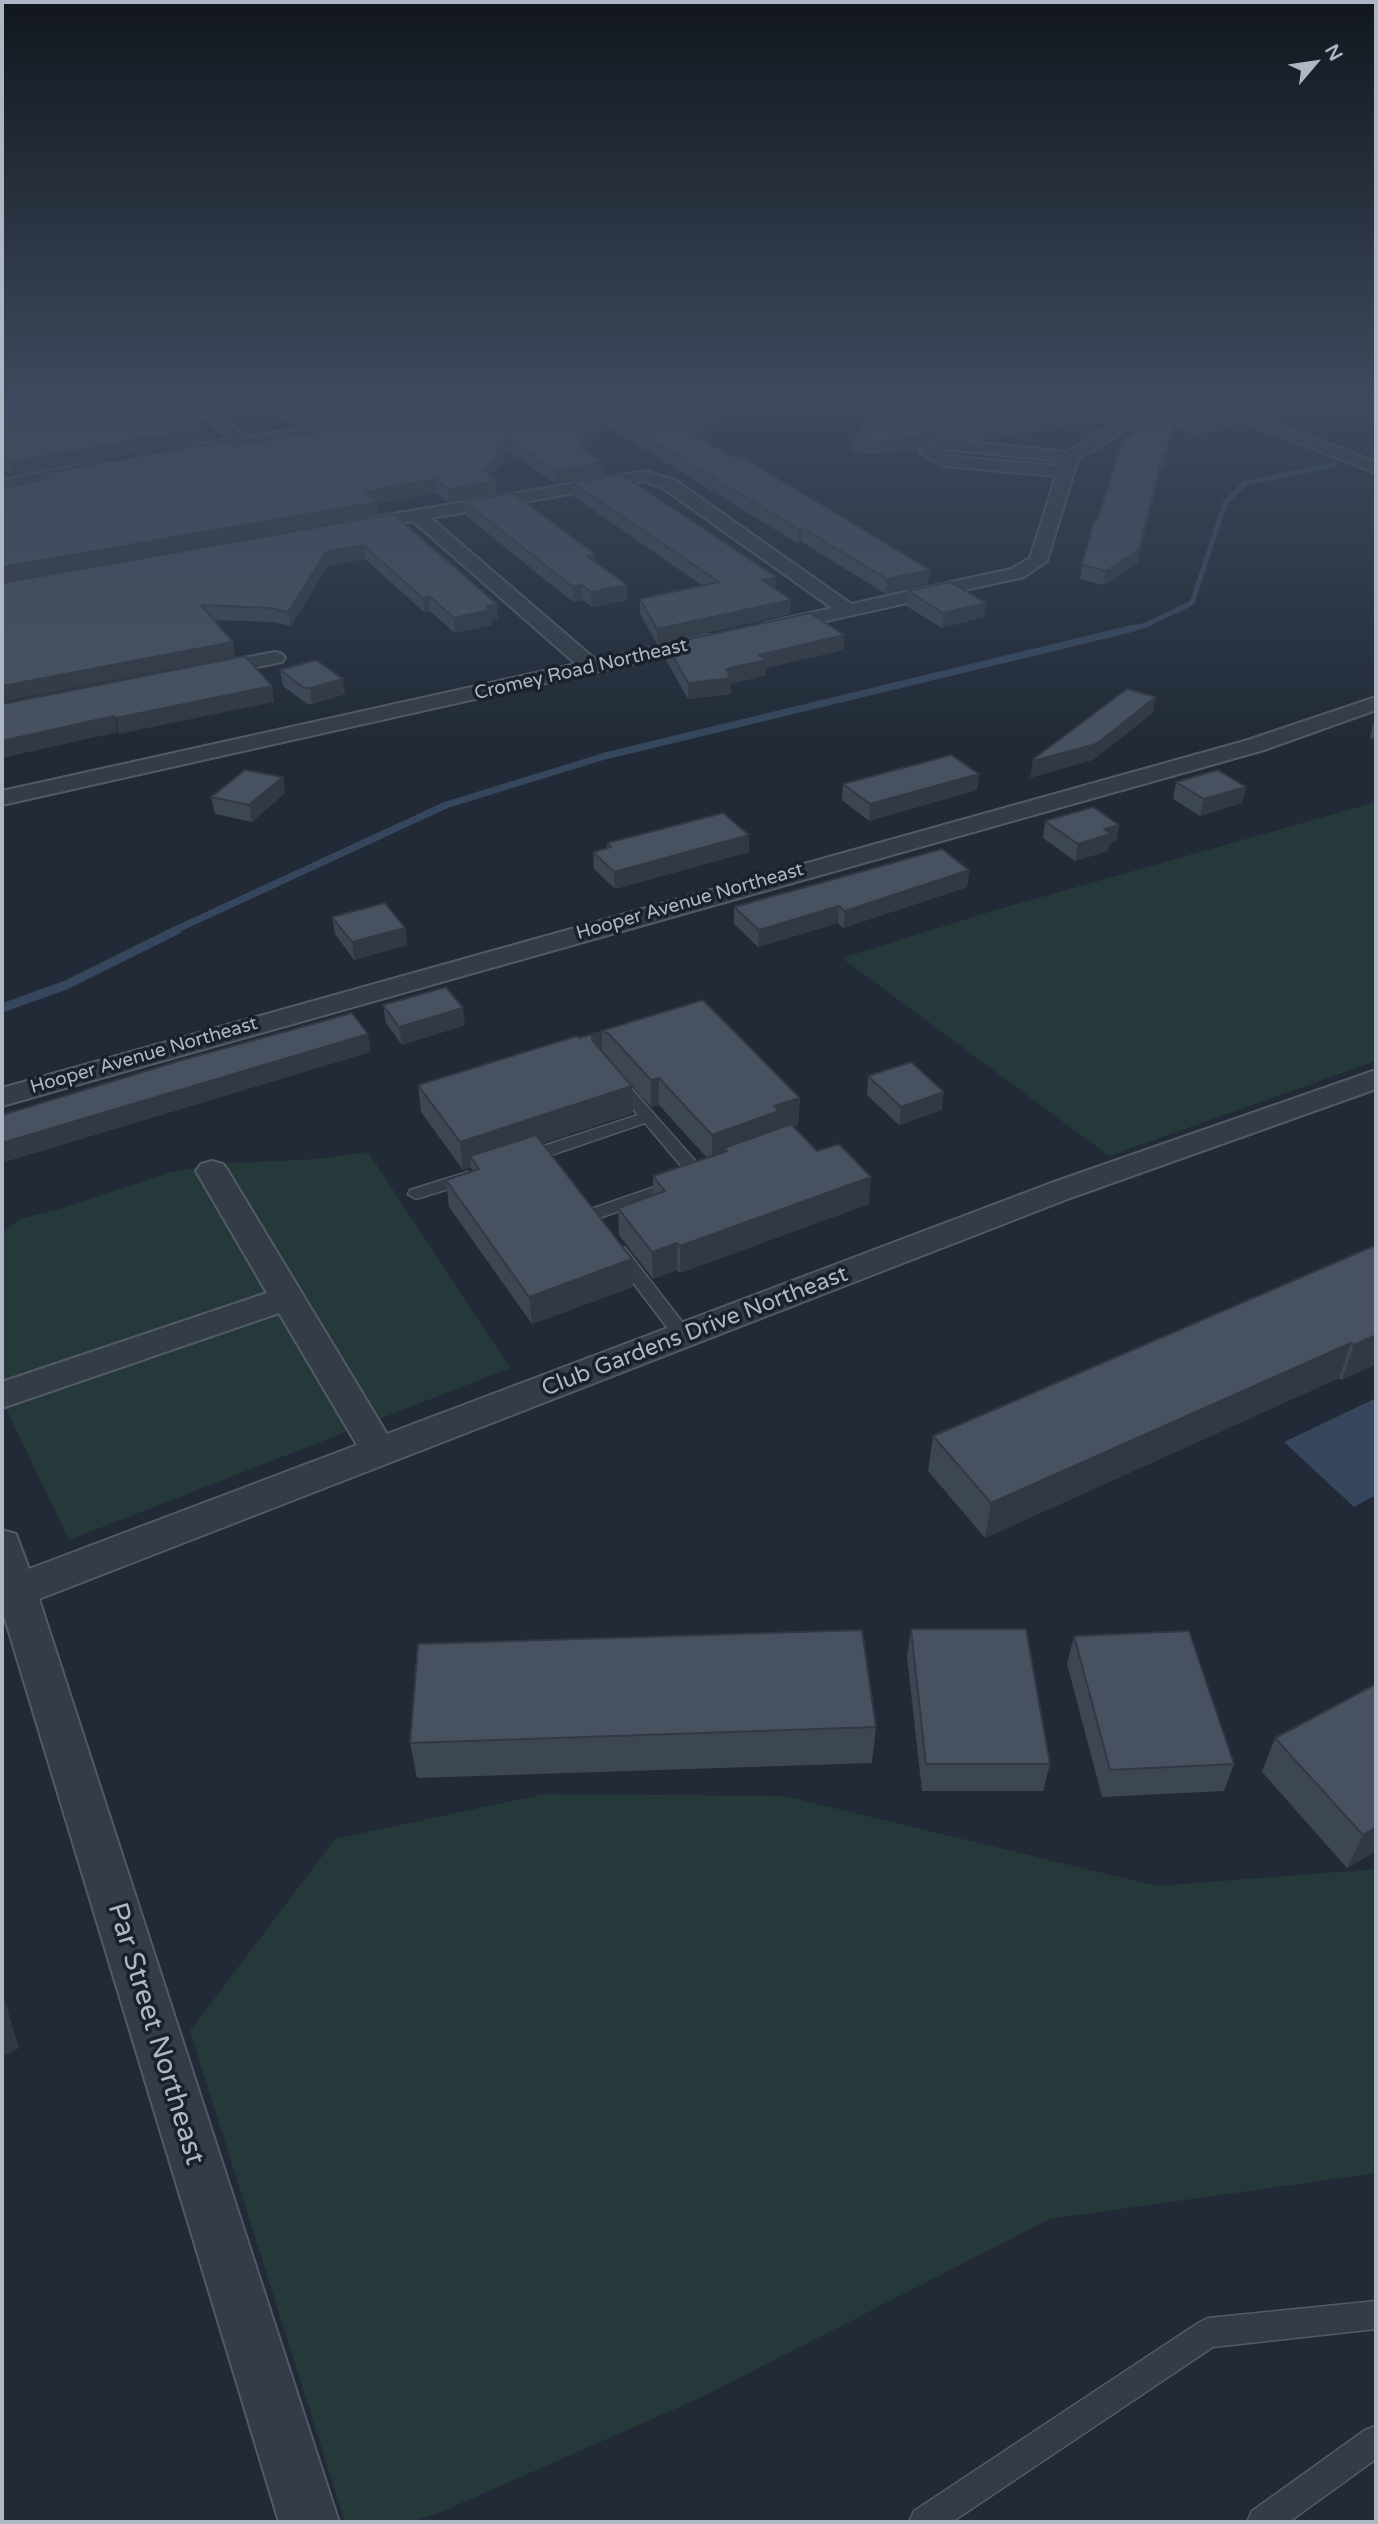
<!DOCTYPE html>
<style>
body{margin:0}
#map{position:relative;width:1378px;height:2524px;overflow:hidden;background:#212a36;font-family:"Varela Round",sans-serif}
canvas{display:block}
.frame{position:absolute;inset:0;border:4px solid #afb7c4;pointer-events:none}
.north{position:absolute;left:1280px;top:28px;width:70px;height:70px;-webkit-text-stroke:5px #1a212c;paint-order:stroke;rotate:61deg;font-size:19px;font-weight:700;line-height:28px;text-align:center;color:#afb7c4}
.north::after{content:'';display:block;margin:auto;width:24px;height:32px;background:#afb7c4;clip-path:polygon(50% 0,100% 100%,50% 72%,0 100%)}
</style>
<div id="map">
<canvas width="1378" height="2524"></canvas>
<div class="frame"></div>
<div class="north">N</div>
</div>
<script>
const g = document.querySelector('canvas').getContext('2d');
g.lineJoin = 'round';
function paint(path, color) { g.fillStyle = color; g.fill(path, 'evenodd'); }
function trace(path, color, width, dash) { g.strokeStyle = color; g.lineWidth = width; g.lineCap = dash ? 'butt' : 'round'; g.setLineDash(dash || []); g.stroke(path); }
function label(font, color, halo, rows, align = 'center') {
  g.font = font + ' "Varela Round",sans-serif'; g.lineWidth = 7; g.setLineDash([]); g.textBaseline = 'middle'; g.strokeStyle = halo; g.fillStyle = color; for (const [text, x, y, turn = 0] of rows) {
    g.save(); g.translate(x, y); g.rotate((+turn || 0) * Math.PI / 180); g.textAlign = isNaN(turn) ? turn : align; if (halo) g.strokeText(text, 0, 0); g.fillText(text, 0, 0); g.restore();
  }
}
paint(new Path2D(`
 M1376,802V1061L1109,1156L842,958L989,912Z
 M368,1152L510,1368L69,1540L2,1400V1234L20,1219L62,1208L168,1173L215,1164L317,1159Z
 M544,1794L784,1796L1157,1886L1376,1869V2173L1050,2219L702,2397L439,2513L408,2522H345L190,2031L335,1839Z`), '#26393a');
paint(new Path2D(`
 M1376,1398V1495L1354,1507L1284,1442Z`), '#35465d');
trace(new Path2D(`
 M1127,630L1146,625L1192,603L1225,503L1245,483L1334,465`), '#35465d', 5);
trace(new Path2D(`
 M173,931L446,805L605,756L1134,628`), '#35465d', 7);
trace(new Path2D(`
 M2,1008L66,985L177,930`), '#35465d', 9);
const service = new Path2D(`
 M619,1078L624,1080L705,1172L707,1176L705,1180H693L645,1123L531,1162H519L517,1158L519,1154L638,1115L611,1083Z
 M468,1172L476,1177L474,1181L416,1199L408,1194L410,1190Z
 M675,1180L681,1181L683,1185L681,1189L591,1221L583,1215L585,1211Z
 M619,1246L625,1248L690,1332L693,1337L690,1342H678L613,1256L610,1252L613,1248Z
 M1376,2301V2329L1213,2347L952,2522H909L914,2511L1198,2323L1208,2318Z
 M1376,2426V2459L1289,2522H1247L1252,2511L1365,2430Z`);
const minor = new Path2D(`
 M183,399L230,400L233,408L221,415L250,442L248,445H236L207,418C195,419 181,418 173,409ZM215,405L217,406L203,409L191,408Z
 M1207,399H1247L1244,402L1229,406L1376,462V473L1211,409L1134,425L1078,459L1047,561L1024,577L772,633L765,631L762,627L765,623L832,608L663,488L644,481L431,518L596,660L709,635L716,637L719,641L716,645L2,805V791L576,664L413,521L352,531L346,530L343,526L346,522L645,471L675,480L851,604L1011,569L1030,558L1056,476L944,466L921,454L919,451L943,439L1067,452L1123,418ZM945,449L1060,461L1059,466L948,456L940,451Z
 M275,652L282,654L285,658L282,662L207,677L200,675L197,671L200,667L207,665Z
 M1376,697V710L1264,750L2,1106V1088L1248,740Z
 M1376,1070V1089L1073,1197L39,1599L339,2522H279L2,1609V1530L16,1534L29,1569L357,1445L279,1313L2,1408V1382L267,1293L196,1171L201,1164L212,1161L223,1164L228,1171L387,1434L1051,1183Z`);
const tertiary = new Path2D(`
 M467,399H519L510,404L418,415L409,410L418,405Z
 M379,417L385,418L388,422L385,426L179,459L169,453L179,447Z
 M92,462L99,464L102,468L99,472L2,492V480Z`);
trace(service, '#525a65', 3);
trace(minor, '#525a65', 4);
trace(tertiary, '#525a65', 4);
paint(service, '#343c47');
paint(minor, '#343c47');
paint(tertiary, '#343c47');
paint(new Path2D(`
 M2,399L206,441L13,475L2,470Z
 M237,399H495L494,400L299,426Z
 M540,399H1197L1116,419L979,440L943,436L917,450L883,455L852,452L853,439L867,418L837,400L726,411L702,439L930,570L928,584L886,594L802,542L797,543L603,424L586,451L603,476L556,484L509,452L491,477L497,494L449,503L436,493L377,503L379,515L41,480L39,474L233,446L327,430L326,426Z
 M1239,399H1350L1306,408L1305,413L1272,419L1238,406Z
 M1156,411L1245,425L1194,435L1174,427L1163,467H1161L1137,564L1104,585L1080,579L1082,565L1097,521Z
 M573,483L776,577L775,589L790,614L657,644L640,614V599L703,586L573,496Z
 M465,502L595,562L627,600L592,607L583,600L573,602L466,516Z
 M393,514L498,619L491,620L492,625L455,633L430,611L424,612L365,559L328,566L291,626L273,622L214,620L235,657L2,583Z
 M908,591L984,617L942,628L906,606Z
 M844,635L843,650L766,668V675L731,684V694L688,699L666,660V644Z
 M280,670L345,694L312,704H307L283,686Z
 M1376,720V740L1370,737L1374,721Z
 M979,774L977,790L869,821L842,800L843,784Z
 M283,777L285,793L252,822L215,814L211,797Z
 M1176,782L1246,787L1242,803L1200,816L1173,799Z
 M1045,821L1119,825L1116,841L1109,844L1108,851L1075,861L1043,838Z
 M749,835V852L615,889L594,869L593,852L607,848V843Z
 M969,870L967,887L843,928L838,923L758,947L734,924V907Z
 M332,917L405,928L407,945L354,960L335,934Z
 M383,1005L465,1025L402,1045L386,1023Z
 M601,1031L800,1098L798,1125L794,1127L869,1204L680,1273L677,1270L653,1279L619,1235L618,1208L653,1195V1176L707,1158L659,1105L651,1107L609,1060L633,1113L543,1143L633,1287L532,1324L449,1207L446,1180L472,1171L471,1167L463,1170L421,1112L418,1085L600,1032L601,1050L602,1052Z
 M868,1076L942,1110L899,1125L867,1095Z
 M1376,1245V1364L1342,1380L1339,1378L985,1538L928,1471L933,1436Z
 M911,1629L1050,1764L1043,1791H922L907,1656Z
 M1074,1636L1234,1764L1224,1791L1102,1797L1067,1664Z
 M1376,1684V1851L1347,1868L1262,1772L1275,1738Z
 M876,1727L872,1763L417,1778L410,1743Z`), '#3d4653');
paint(new Path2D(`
 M410,399H495L494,400L299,426L298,413Z
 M726,399H837V400L726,411L695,448V435Z
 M1149,399H1197L1116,419L979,440L980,427Z
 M1299,399H1350L1306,408L1305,413L1272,419L1274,407Z
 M603,411V424L580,460L579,447Z
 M1247,412L1245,425L1194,435L1196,422Z
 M1176,414L1174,427L1163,467L1165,454Z
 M944,424L943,436L917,450L883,455V442Z
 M203,428L206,441L13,475L10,462Z
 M508,439L509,452L487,482L496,481L497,494L449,503L448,489L484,471Z
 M1163,454L1161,467L1137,564L1104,585L1106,571Z
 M603,462V476L556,484L555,471Z
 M435,479L436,493L377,503L379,515L2,582V567L365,492Z
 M802,528V542L797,543L798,529Z
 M363,545L365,559L328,566L291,626L288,612L326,552Z
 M595,554L596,569L587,556Z
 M930,570L928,584L886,594L887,579Z
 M776,577L775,592L762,580Z
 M582,585L583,600L573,602V587Z
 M627,585V600L592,607L591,592Z
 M429,596L430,611L424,612L423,598Z
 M791,600L790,614L657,644V629Z
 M986,603L984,617L942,628L943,613Z
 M497,604L498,619L491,620L492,625L455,633L454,618L486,606Z
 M844,635L843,650L766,668V675L731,684V694L688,699V683L726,669L759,655Z
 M233,642L235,657L2,702V686Z
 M343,679L345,694L312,704L310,688Z
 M272,686L274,702L119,734L116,718Z
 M1156,697L1153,713L1093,760L1030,778L1033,761Z
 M114,716L118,732L2,758V741Z
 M979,774L977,790L869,821L870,804Z
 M283,777L285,793L252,822L249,805Z
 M1246,787L1242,803L1200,816L1204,799Z
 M1119,825L1116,841L1109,844L1108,851L1075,861L1078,844L1104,829Z
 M749,835V852L615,889L614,872Z
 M969,870L967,887L843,928L845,911Z
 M839,906L838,923L758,947L759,930Z
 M405,928L407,945L354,960L352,942Z
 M463,1008L465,1025L402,1045L399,1027Z
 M600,1032L601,1058L592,1040V1036Z
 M368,1034L371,1052L2,1163V1143Z
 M659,1078V1105L651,1107V1080Z
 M632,1086L633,1113L477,1165L470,1156L471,1167L463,1170L460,1142Z
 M944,1092L942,1110L899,1125L901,1107Z
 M800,1098L798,1125L724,1148L723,1158L712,1163V1135L774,1106Z
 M871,1177L869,1204L680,1273V1246Z
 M677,1243V1270L653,1279L652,1252Z
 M632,1259L633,1287L532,1324L529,1297Z
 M1376,1335V1364L1342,1380L1354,1345Z
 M1351,1343L1339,1378L985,1538L991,1503Z
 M1376,1828V1851L1347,1868L1363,1835Z
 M2,1991L19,2048L2,2057Z`), '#323943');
const building = new Path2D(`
 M2,399H156L203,428L10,462L2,458Z
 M264,399H410L298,413Z
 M540,399H726L695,435L732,457L739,455L930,570L887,579L802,528L798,529L603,411L579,447L603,462L555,471L508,439L484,471L496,481L448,489L435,479L365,492L377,502L2,567V488L49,478L39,474L225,441L233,446L334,429L326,426Z
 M857,399H1149L1118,406L980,427L944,424L918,437L883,442L853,439L874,409Z
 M1213,399L1247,412L1196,422L1176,414L1165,454H1163L1139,549L1106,571L1082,565L1094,521H1097L1122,443L1156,411Z
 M1253,399H1304L1307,400L1274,407Z
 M621,474L776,577L762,580L791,600L657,629L640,599L719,582L573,483Z
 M513,493L595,554L587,556L627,585L591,592L582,585L573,587L465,502Z
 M393,514L497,604L486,606L490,610L454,618L429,596L423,598L363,545L326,552L288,612L270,608L201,605L233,642L2,686V583Z
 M950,582L986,603L943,613L908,591Z
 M810,613L844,635L759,655L766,660L726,669L731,678L688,683L666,644Z
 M245,656L272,686L116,718L114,716L2,741V704Z
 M316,660L343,679L310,688H304L280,670Z
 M1127,689L1156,697L1096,744L1033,761L1032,760Z
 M951,755L979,774L870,804L843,784Z
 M245,770L283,777L249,805L211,797Z
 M1218,770L1246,787L1204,799L1176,782Z
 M1093,807L1119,825L1104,829L1111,834L1078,844L1045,821Z
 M723,813L749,835L614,872L593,852L611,847L607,843Z
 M942,849L969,870L845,911L839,906L759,930L734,907Z
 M385,903L405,928L352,942L332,917Z
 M446,987L463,1008L399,1027L383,1005Z
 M703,1000L800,1098L774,1106L779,1111L712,1135L659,1078L651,1080L609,1034L601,1031Z
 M352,1013L368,1034L2,1143V1115L182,1060Z
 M600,1032L592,1036V1040L632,1086L460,1142L418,1085L577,1036L579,1038Z
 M911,1062L944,1092L901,1107L868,1076Z
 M791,1124L817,1151L839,1144L871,1177L680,1246L677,1243L652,1252L618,1208L665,1191L653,1176L727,1151L724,1148Z
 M536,1135L632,1259L529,1297L446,1180L479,1169L470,1156Z
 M1376,1245V1335L1354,1345L1351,1343L991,1503L933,1436Z
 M911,1629H1026L1050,1764H926Z
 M862,1630L876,1727L410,1743L418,1644Z
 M1189,1631L1234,1764L1110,1770L1074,1636Z
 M1376,1684V1828L1363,1835L1275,1738Z`);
paint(building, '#475160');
trace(building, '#323943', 2);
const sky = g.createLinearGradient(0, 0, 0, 752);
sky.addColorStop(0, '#12171e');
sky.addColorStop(0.53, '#3d4a5d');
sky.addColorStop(1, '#3d4a5d00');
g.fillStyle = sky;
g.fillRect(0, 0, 1378, 752);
label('19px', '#afb7c4', '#1a212c', [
 ["Cromey Road Northeast",581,670,-13],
 ["Hooper Avenue Northeast",690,902,-16],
 ["Hooper Avenue Northeast",144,1056,-16]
]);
label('23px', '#afb7c4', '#1a212c', [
 ["Club Gardens Drive Northeast",695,1332,-21]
]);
label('28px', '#afb7c4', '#1a212c', [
 ["Par Street Northeast",155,2034,73]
]);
</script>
